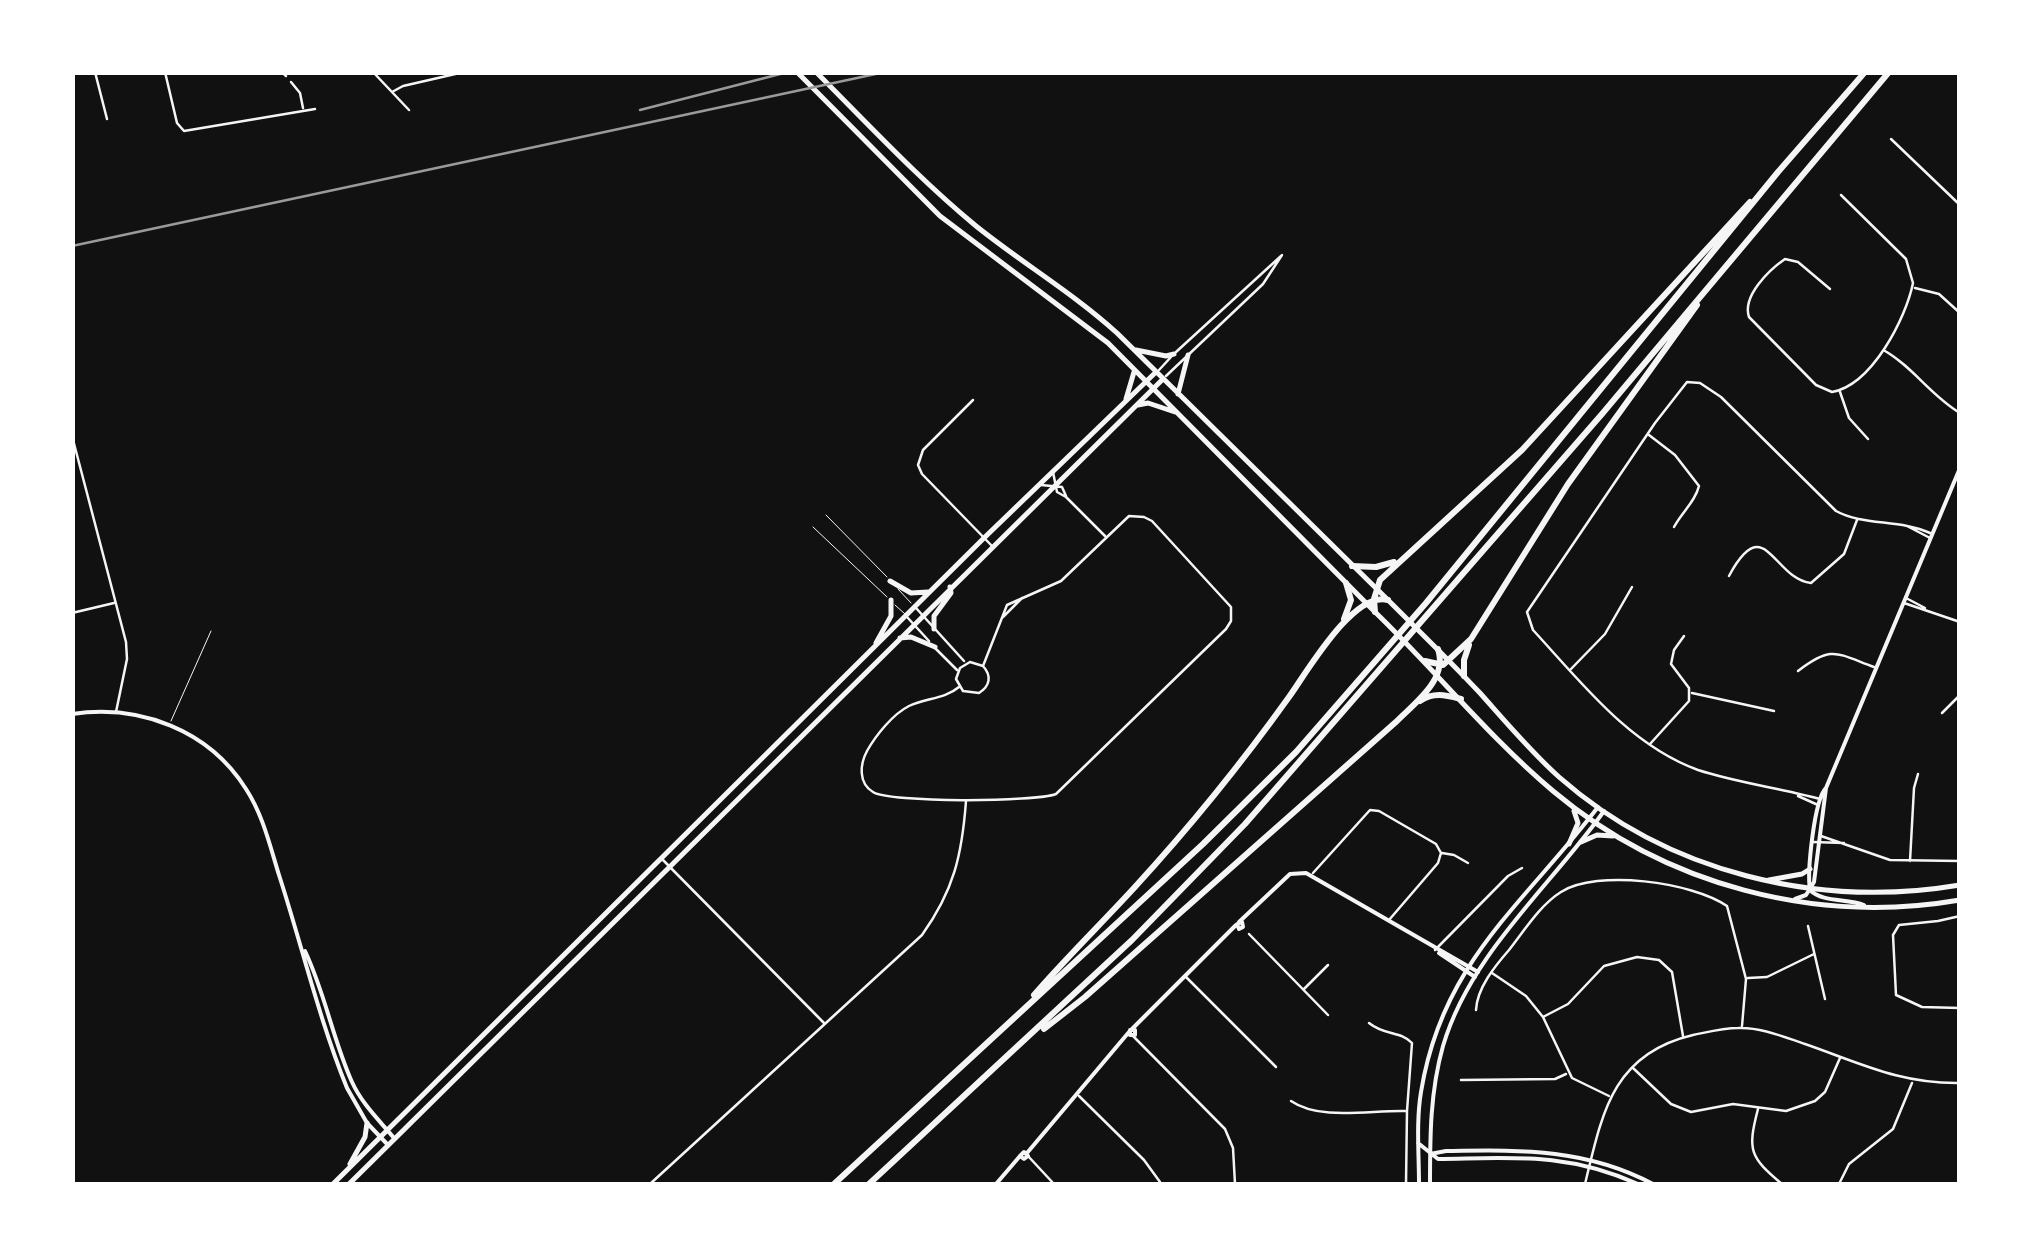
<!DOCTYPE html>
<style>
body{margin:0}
#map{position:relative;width:2032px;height:1257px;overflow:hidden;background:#111;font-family:"Times New Roman",serif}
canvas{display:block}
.frame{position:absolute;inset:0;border:75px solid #fff;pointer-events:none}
</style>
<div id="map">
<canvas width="2032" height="1257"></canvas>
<div class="frame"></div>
</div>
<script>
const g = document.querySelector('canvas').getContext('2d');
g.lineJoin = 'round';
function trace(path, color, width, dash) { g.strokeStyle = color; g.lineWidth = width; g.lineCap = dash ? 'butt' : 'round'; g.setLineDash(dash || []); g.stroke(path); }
trace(new Path2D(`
 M826,515L887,577
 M813,527L887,597
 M898,589L911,603
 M895,605L905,614
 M171,721L211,631`), '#f5f5f5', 1);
trace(new Path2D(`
 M95,72L107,119
 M165,72L177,123L184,131L315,109
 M282,72L286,76
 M373,72L409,110
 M291,82L300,93L303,108
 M392,92L403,86L464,72
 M1891,139L1960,205
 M1915,288L1939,294L1960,313
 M1830,289L1798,262L1785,259C1769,270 1742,296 1749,317L1816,385L1832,392C1872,385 1906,318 1913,283L1906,259L1841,195
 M1885,351C1913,367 1931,396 1960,413
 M1176,352L1281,256
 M1159,370L1171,357
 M1166,376L1263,284L1282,255
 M1840,392L1849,418L1868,439
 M973,400L923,450L918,465L922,474L992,546
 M1649,435L1675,455L1699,486C1695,502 1682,512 1674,527
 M72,436L126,642L127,659L116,712
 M1053,472L1057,492L1066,497L1105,536
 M1041,485L1062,487L1066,496
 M1907,526L1930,538
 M1729,576C1765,509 1773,579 1811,583L1844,554L1857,520
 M1906,598L1925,608
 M1904,603L1960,622
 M916,608L964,661
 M72,613L114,603
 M907,617L929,641
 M1003,617L1022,598
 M934,647L957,670
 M1571,669L1605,634L1632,587
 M1798,671C1832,645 1836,653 1874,667
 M959,687C945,699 925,698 909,706C893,714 876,735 867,751C860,764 858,783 873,792C889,803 1036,802 1056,794L1226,629L1231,621V607L1152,521L1144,517L1129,516L1061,581L1007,605L983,666C992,676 990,686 979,693L963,691L956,679L960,668L970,662L983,666
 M1692,693L1774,711
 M1942,713L1960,695
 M1650,744L1689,701V688L1671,664L1674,650L1684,636
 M1798,796L1818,805
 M1820,799C1780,788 1738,783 1698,770C1629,745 1581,682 1533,630L1527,612L1655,423L1687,382L1700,383L1721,397L1836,511C1863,526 1900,519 1930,533
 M1821,836L1890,860L1960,861
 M1813,842L1844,843
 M1442,853L1454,855L1468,863
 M662,859L824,1023
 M1910,861L1914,788L1918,774
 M1313,873L1370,810L1379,811L1436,844L1441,853L1438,863L1389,920
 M1960,916L1938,921L1899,925L1893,935L1896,995L1922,1007L1960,1008
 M1808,926L1825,999
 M1249,934L1328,1015
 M1435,950L1508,876L1522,868
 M1492,973L1526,996L1543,1017L1572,1078L1609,1096
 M1185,976L1276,1067
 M1748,978L1767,977L1814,954
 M1304,989L1328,965
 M1476,1010C1477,988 1495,966 1509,950C1524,931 1540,905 1561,892C1597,869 1692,882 1727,906L1746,979L1742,1026
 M1543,1017L1568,1004L1604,966L1637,957L1659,960L1672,972L1683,1036
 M1369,1023C1385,1036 1401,1031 1412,1043L1407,1111L1406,1184
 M1133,1036L1225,1129L1233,1148L1235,1184
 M1633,1068L1671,1104L1691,1112L1733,1104L1786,1111L1815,1101L1825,1092L1840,1058
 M1461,1080L1555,1079L1566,1074
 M1079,1096L1144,1160L1160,1182
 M1291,1101C1320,1121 1370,1110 1405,1111
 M1758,1109C1747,1151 1750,1157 1782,1184
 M1028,1156L1054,1184
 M650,1184L922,935C954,890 962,855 966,801
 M1585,1184C1602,1114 1612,1054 1693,1035C1708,1032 1723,1028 1738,1028C1761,1027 1784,1037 1805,1044C1860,1063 1900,1084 1960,1083
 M1839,1184L1849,1164L1893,1129L1912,1083
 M1958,1184L1960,1182`), '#f5f5f5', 2.5);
trace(new Path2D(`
 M72,714C140,704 209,730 246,789C263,815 270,846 279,875C302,946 319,1019 347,1088L367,1123L388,1145
 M1239,922L1290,874L1306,873L1478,972
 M1242,922L1243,927L1239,929L1237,924Z
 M305,951C325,993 333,1040 352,1082C362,1104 379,1120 394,1138
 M1439,953L1475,977
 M1132,1029L1236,925
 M1130,1030H1135V1035H1130Z
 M1024,1152L1028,1156L1024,1159L1020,1156Z
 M1027,1153L1129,1032
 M996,1184L1020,1156`), '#f5f5f5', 4);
trace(new Path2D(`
 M1810,890C1807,872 1814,800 1826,788
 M1810,890C1823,903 1847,898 1864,905
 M1795,899L1806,895L1814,882L1826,788L1960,468
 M1418,1143L1438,1159C1515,1158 1566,1152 1638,1184
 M1430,1154L1446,1151C1521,1150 1585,1148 1653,1184
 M1419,1184C1419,1154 1416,1122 1421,1092C1442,962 1523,905 1598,807
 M1430,1184C1430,1137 1430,1092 1443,1046C1470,954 1550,887 1604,811`), '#f5f5f5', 4);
trace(new Path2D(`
 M797,72L940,216L1108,343L1375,612
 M816,72C869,125 919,179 976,226C1022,263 1073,293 1117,333L1388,600
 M1136,350L1166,356L1174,354
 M1178,394L1188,355
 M1126,399L1134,372
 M1138,405L1148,403L1175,412
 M890,581L911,593L928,592
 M934,629V616L951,593L950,587
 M900,638L911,637L935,647
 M876,643L891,616V600
 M350,1164L365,1137L367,1123
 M333,1184L984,538L1156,372
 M349,1184L1163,379`), '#f5f5f5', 5);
trace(new Path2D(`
 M1388,600C1419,631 1450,661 1480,693C1505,721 1530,751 1559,777C1668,873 1818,909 1960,885
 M1375,612C1435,670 1489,737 1553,791C1665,885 1815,925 1960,900
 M1581,842L1597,835L1613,836
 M1569,844L1578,823L1574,811
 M1769,880L1802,874L1810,869`), '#f5f5f5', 5);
trace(new Path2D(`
 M1352,566L1376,567L1394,562
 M1375,612L1374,599L1380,580L1522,450L1750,202
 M1344,619L1351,600L1346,583
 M1425,661L1443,665L1471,639L1568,484L1697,305
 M1464,676V660L1469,645
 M1420,701C1434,692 1445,695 1461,699
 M1034,995C1066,958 1101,924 1134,888C1189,828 1241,764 1289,697C1307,672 1354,590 1388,600
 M1044,1029L1085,997L1397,721C1416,702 1448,679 1438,649
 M834,1184L1203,844L1296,752L1426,603L1778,172L1865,72
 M869,1184L1132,940L1245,824L1602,414L1889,72`), '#f5f5f5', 6);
trace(new Path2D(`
 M640,110L788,72
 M72,246L885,72`), '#9a9a9a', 2.5);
</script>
